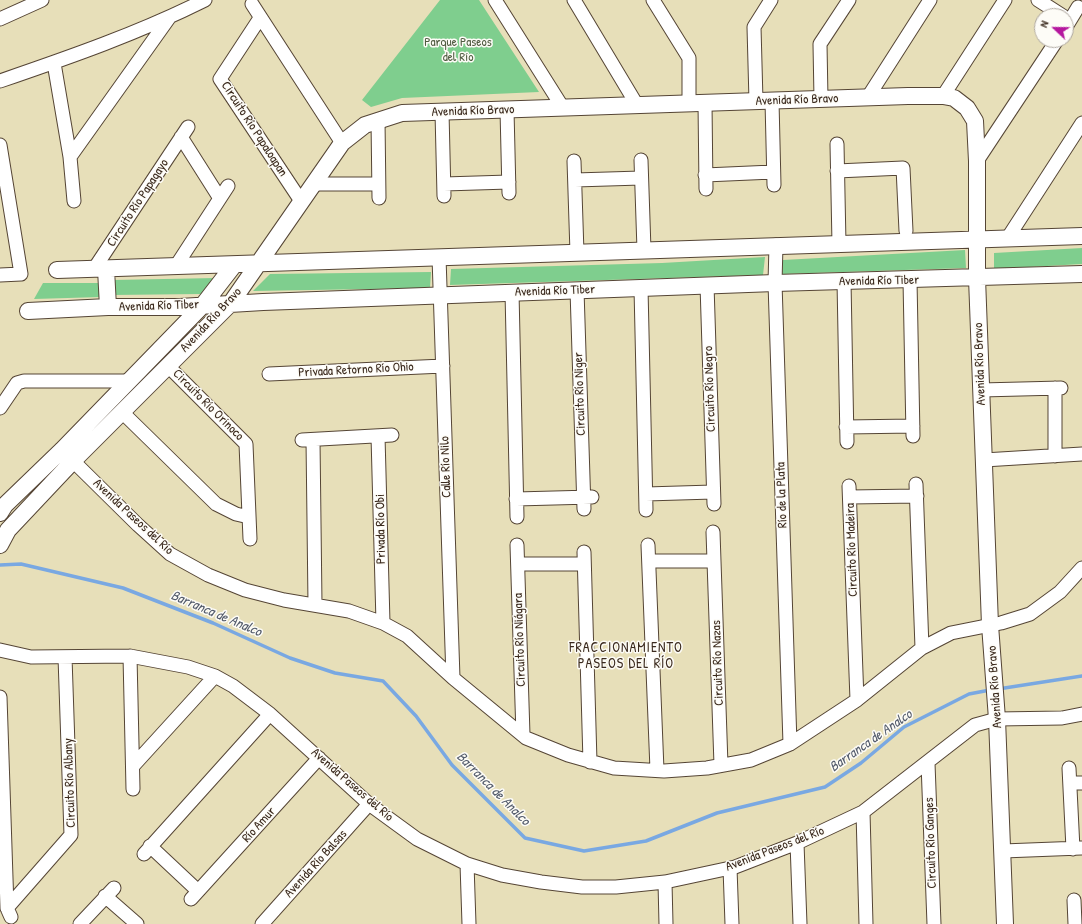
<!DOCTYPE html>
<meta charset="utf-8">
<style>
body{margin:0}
#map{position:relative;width:1082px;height:924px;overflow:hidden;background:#e7dfb9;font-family:"Patrick Hand",sans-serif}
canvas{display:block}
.north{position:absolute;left:1034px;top:8px;width:40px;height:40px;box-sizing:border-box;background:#fdfcf7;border:1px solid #afa8a0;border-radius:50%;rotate:292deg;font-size:11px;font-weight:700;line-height:16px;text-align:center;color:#3b2a1e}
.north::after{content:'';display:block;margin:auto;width:14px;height:18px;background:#b5179e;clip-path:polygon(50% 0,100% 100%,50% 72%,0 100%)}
</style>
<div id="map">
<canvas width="1082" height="924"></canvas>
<div class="north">N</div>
</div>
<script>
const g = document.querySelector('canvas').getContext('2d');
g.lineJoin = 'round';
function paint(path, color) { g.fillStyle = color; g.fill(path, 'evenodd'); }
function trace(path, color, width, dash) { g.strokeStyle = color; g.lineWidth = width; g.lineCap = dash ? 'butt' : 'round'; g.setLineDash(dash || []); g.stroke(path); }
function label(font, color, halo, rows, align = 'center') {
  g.font = font + ' "Patrick Hand",sans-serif'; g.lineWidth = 3; g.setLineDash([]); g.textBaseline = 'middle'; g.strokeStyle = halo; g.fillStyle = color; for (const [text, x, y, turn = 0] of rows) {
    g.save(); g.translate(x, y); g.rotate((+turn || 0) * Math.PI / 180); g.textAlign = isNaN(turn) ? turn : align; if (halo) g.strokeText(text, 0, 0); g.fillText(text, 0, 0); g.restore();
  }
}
paint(new Path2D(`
 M440,0H479L539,92L402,98L371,107L362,100Z
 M1082,248V264L994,269V253Z
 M965,250L966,268L782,274L783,260Z
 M765,257L763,275L450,285L451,269L662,263Z
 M431,272L430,288L253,291L270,274Z
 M216,278L201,294L112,295L113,280Z
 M43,283H100L101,297L34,299Z`), '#7fce8e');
trace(new Path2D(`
 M0,565L21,564L123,588L213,623L290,658L335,673L383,681L416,716L452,765L525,838L584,851L646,841L717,813L825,787L861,763L904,727L969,694L990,690
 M998,689L1082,676`), '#79a8e2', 3.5);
const minor = new Path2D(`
 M495,0L563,108
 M574,0L637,105
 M653,0L689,58V103
 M1038,0L1063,16
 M252,4L342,143
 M260,18L220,79L301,201
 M0,19L42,0
 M1066,27L1078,7
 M54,63L70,157L74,201
 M0,81C70,57 139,33 205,0
 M943,96L1005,0
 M868,97L930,0
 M821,99L820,44L849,0
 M756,101L754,27L771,0
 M772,101L774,185
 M705,103L706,189
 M507,110L509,193
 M442,112L444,196
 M378,120L379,198
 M181,137L219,197
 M837,144L839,244
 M0,145L21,274L0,275
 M70,157L169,18
 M641,160L644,250
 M574,161L577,253
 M977,161L1057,40
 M837,171L903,168L906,231
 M705,175L773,172
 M575,180L641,178
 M313,184H378
 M444,184L509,182
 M1007,239L1082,123
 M776,245L775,283L790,744
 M439,257L453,678
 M176,266L228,186
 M94,269L188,127
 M910,280L913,436
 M844,281L847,442
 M707,285L714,504
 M641,288L646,510
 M577,290L584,509
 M512,292L517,517
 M168,366L246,444L250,539
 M269,374L443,366
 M1055,388V456
 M981,390L1061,388
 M0,408L17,383L24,381H127
 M122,412L216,504L236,514L249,517
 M846,427L913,426
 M378,436L383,623
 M302,440L392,435
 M313,440L315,604
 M66,454L138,525L170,554L208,575L245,590L284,600L349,611L383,623L407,636L453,678L526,738L568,755L614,768L664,771L707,768L751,760L790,744L857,700L922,648L951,633L1001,623L1030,614L1060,592L1082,568
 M984,460L1082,454
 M916,484L922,648
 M849,486L857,700
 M646,494L713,492
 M850,497L917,496
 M516,499L592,497
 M713,532L721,765
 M517,545L523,735
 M648,545L657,770
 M584,552L590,762
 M649,561H714
 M518,564H584
 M0,650L31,657L130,656L188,667L215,676L233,686L270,714L369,804L417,839L467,864L502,875L541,882L582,887H616L665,882L735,867L797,843L863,812L975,725L997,719L1062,718L1082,714
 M130,656L133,789
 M0,697L7,908L11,917
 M928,763L934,924
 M133,766L215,676
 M1069,768L1073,849
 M1070,783H1082
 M863,812L866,924
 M797,843L800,924
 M150,846L198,891
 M1003,851L1081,848
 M144,854L270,714
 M467,864L469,924
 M730,868L732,924
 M665,882L666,924
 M105,896L137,924
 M191,899L319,758
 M1074,900L1075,924
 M7,908L71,835L65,657
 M80,924L114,888
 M262,924L369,804`);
const tertiary = new Path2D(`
 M106,269L108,307
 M57,270L1082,236
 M28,311L108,307H180L263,302L775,283L1082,274
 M0,513L5,505L62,450L203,305L234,265
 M0,545L8,530L73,461L231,303L342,143L365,125L402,113L908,96H943L954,98L967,108L975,121L977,161V278L990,625L997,719L1005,924`);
trace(minor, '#554535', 15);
trace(tertiary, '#554535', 18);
trace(minor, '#fff', 13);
trace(tertiary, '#fff', 16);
label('13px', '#4f5b40', '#fdfcf7', [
 ["Parque Paseos",458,43],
 ["del Río",458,58]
]);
label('13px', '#3b2a1e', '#fdfcf7', [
 ["Avenida Río Bravo",797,100,-2],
 ["Avenida Río Bravo",473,111,-2],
 ["Circuito Río Papaloapan",254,129,57],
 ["Circuito Río Papagayo",138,203,-57],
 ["Avenida Río Tiber",879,281,-1],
 ["Avenida Río Tiber",555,291,-2],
 ["Avenida Río Tiber",159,306,-2],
 ["Avenida Río Bravo",211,320,-47],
 ["Avenida Río Bravo",980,364,-92],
 ["Privada Retorno Río Ohio",356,370,-3],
 ["Circuito Río Negro",710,389,-92],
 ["Circuito Río Niger",580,394,-92],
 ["Circuito Río Orinoco",208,405,45],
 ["Calle Río Nilo",446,467,-92],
 ["Río de la Plata",782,495,-92],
 ["Avenida Paseos del Río",133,517,43],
 ["Privada Río Obi",381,529,-91],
 ["Circuito Río Madeira",852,550,-92],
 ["Circuito Río Niágara",520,640,-92],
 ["Circuito Río Nazas",718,663,-92],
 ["Avenida Río Bravo",995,687,-94],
 ["Circuito Río Albany",70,783,-92],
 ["Avenida Paseos del Río",352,785,41],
 ["Río Amur",259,825,-48],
 ["Circuito Río Ganges",931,843,-92],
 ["Avenida Paseos del Río",775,849,-21],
 ["Avenida Río Balsas",316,864,-48]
]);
label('italic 14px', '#545c6c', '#fdfcf7', [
 ["Barranca de Analco",216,614,23],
 ["Barranca de Analco",871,741,-35],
 ["Barranca de Analco",493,789,45]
]);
g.letterSpacing = '1px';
label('14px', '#3b2a1e', '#fdfcf7', [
 ["FRACCIONAMIENTO",626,648],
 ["PASEOS DEL RÍO",626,664]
]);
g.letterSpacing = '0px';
</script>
